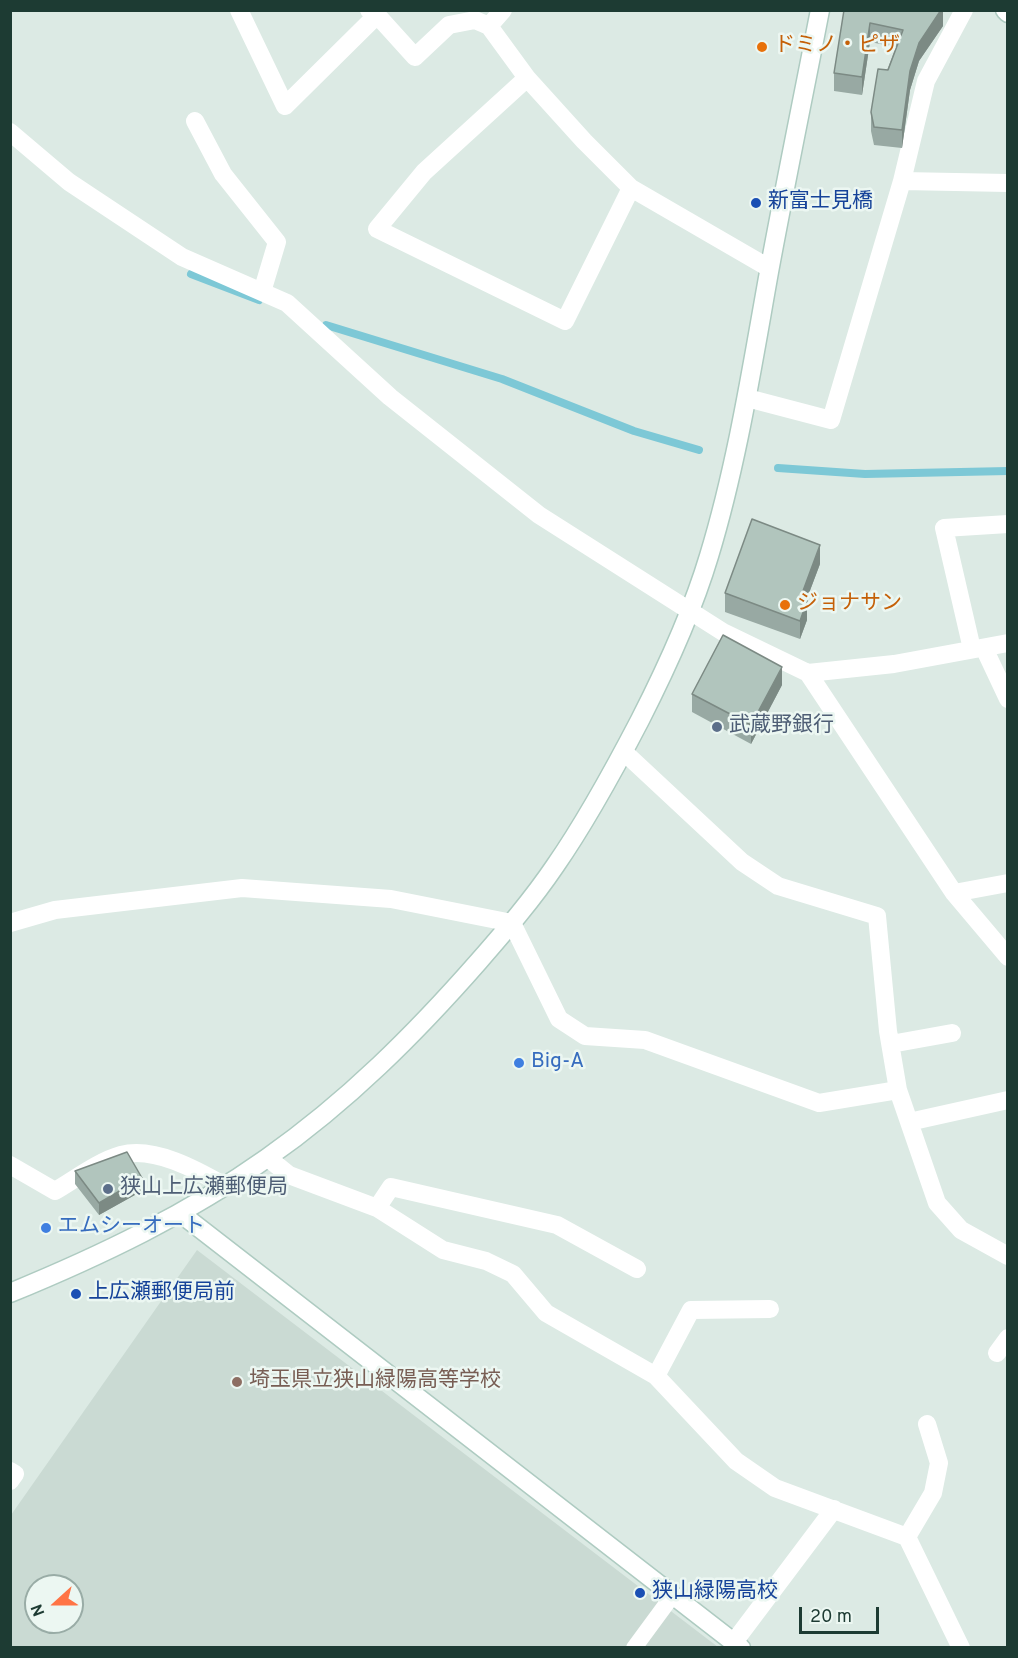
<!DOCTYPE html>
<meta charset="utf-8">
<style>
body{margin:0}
#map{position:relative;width:1018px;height:1658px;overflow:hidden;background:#dceae4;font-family:Overpass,sans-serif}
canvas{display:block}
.frame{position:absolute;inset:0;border:12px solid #1d3b33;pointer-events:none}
.north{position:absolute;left:24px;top:1574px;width:60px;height:60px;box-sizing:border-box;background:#ecf7f2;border:2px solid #99aca6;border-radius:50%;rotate:249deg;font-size:16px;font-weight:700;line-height:24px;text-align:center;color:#1d3b33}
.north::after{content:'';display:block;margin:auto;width:21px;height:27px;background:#ff7445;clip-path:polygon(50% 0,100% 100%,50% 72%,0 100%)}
.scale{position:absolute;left:799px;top:1607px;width:80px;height:27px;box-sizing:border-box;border:3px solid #1d3b33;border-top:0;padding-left:8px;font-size:18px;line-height:21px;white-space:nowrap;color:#1d3b33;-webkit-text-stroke:4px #ecf7f2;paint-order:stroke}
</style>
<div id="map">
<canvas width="1018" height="1658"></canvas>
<div class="frame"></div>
<div class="north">N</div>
<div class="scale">20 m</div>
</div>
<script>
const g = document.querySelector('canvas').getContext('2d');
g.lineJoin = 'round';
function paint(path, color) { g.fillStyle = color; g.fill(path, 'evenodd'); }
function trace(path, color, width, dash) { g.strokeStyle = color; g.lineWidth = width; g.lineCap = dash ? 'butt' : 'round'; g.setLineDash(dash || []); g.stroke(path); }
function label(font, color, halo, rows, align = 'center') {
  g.font = font + ' Overpass,"Noto Sans JP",sans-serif'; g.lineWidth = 5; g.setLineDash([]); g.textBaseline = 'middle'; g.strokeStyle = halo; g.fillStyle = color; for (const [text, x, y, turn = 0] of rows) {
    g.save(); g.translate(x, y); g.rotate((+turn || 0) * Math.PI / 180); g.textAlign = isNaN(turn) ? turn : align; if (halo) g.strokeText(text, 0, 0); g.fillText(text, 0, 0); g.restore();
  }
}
paint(new Path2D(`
 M197,1250L718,1647L11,1648V1515ZM36,1586H72V1622H36Z`), '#cadad3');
trace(new Path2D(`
 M191,274L259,300
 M326,325L502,379L634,431L699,450
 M778,468L865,474L1008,471`), '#7dc8d6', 8);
const secondary = new Path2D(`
 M1005,10L1008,13
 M180,1213L741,1648
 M10,1293C100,1256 188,1214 267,1158C347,1102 415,1034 479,961C506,930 532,900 555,866C587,820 614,770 640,720C667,667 692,613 709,556C737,464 752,367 769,272C785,185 803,98 820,10`);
trace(secondary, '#aecbc1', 21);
trace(new Path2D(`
 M634,1648L673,1595`), '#fff', 16);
trace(new Path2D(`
 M239,10L285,106L377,15
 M369,10L377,15L415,57L449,25L475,20L489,26L527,78L584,141L631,188L769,268
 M489,26L503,10
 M527,78L424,172L377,229L565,321L631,188
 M195,121L223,174L277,242L262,292
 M10,132L69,182L182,257L287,303L390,397L539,515L723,632L808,673L954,893L1008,957
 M902,181L1008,183
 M747,398L831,420L902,181L926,81L964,10
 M984,648L1008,699
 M972,649L944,528L1008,524
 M808,673L894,664L1008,643
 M624,752L742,862L778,886L877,916L888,1031L898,1090L937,1203L961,1230L1008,1256
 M954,893L1008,883
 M10,923L55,910L242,888L391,899L512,923L559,1019L585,1036L645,1040L819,1103L898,1090
 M891,1044L952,1033
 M909,1122L1008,1100
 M268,1158L289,1175L377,1208L443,1250L486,1261L513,1274L546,1313L656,1376L736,1461L775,1488L907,1537
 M10,1165L55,1191C74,1180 99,1161 121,1155C154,1146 197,1170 225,1186
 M377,1208L391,1187L557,1225L637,1269
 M997,1353L1008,1338
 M656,1376L691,1310L770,1309
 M927,1424L939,1463L933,1493L907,1537L961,1648
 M10,1471L15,1474L10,1481
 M734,1642L834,1509`), '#fff', 18);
trace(secondary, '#fff', 18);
paint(new Path2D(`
 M844,10H943V26L919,61L910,90L902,148L874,145L871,131V112L896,47L870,42L862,95L834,91V73Z
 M820,564L806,601L807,620L800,639L725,612V593Z
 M782,685L751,744L692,712V694Z
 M75,1171L142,1191L99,1215L75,1184Z`), '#98a9a3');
paint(new Path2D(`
 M941,10H943V26L919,61L910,90L902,148V130L910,71L919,43Z
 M870,23V42L862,95V77Z
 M820,545V564L800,617V599Z
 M807,601V620L800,639V621Z
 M782,667V685L751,744V725Z
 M142,1178V1191L99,1215V1203Z`), '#7c8a84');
const building = new Path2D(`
 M844,10H941L919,43L910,71L902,130L874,127L871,112L878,69L888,70L903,30L870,23L862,77L834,73Z
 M752,519L820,545L800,599L807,601L800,621L725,593Z
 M723,635L782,667L751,725L692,694Z
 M127,1152L142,1178L99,1203L75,1171Z`);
paint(building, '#b1c5bd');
trace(building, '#7c8a84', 1.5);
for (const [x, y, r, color] of [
 [762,47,6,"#e8710a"],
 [756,203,6,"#1a4fb4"],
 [785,605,6,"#e8710a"],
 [717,727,6,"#5c6f8a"],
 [519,1063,6,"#3f7fe0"],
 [108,1189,6,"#5c6f8a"],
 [46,1228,6,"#3f7fe0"],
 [76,1294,6,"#1a4fb4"],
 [237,1382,6,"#8d6e63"],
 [640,1593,6,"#1a4fb4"]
]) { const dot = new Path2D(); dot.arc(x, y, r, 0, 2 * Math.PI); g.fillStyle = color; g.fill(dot); trace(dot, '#ecf7f2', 2); }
label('21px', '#c56008', '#ecf7f2', [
 ["ドミノ・ピザ",774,47],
 ["ジョナサン",797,605]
], 'left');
label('21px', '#164399', '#ecf7f2', [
 ["新富士見橋",768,203],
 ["上広瀬郵便局前",88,1294],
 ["狭山緑陽高校",652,1593]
], 'left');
label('21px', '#4e5e75', '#ecf7f2', [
 ["武蔵野銀行",729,727],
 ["狭山上広瀬郵便局",120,1189]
], 'left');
label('21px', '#366cbe', '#ecf7f2', [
 ["Big-A",531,1063],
 ["エムシーオート",58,1228]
], 'left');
label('21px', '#785e54', '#ecf7f2', [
 ["埼玉県立狭山緑陽高等学校",249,1382]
], 'left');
</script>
